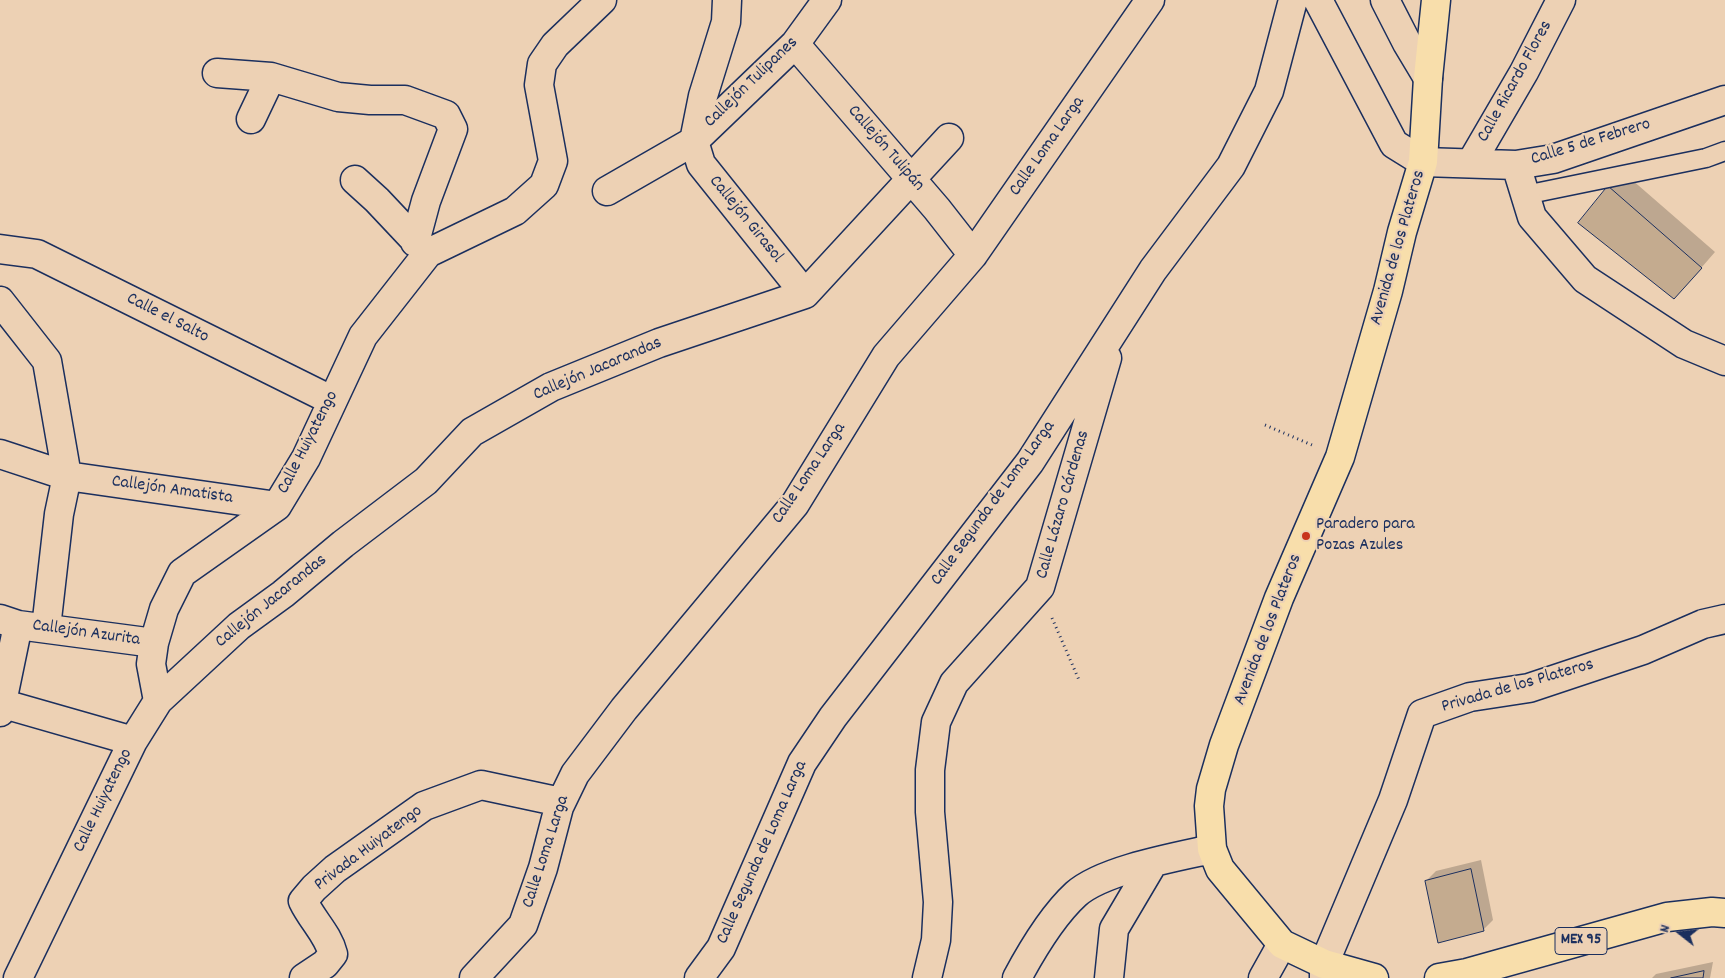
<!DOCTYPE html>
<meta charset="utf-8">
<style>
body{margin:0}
#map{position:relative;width:1725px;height:978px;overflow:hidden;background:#edd1b4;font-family:Dekko,sans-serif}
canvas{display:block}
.north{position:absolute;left:1655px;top:908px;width:50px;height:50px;-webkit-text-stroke:4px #edd1b4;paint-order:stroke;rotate:286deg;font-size:14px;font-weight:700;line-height:20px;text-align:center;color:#1b2f5e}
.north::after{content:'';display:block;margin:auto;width:18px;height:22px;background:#1b2f5e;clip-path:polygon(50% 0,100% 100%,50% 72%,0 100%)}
</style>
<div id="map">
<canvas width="1725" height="978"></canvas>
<div class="north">N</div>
</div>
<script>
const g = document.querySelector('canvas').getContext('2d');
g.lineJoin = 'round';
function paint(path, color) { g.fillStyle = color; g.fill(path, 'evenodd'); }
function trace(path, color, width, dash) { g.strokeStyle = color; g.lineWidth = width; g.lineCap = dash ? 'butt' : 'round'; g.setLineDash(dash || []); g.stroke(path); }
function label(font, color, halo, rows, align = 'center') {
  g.font = font + ' Dekko,sans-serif'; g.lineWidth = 4.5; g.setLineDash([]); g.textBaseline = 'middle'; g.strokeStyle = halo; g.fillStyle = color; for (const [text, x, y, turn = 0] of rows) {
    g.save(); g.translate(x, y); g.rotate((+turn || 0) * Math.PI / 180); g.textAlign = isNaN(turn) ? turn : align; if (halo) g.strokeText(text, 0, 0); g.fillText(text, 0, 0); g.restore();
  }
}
paint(new Path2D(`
 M1623,172L1715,252L1688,283L1609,187Z
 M1481,860L1493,920L1483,930L1426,881L1436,871Z
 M1713,962L1710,978H1652L1656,974Z`), '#0003');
const building = new Path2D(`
 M1608,186L1702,268L1674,299L1578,223Z
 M1471,869L1484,931L1438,943L1425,881Z
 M1704,971L1703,978H1671Z`);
paint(building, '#c4ab8f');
trace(building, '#1b2f5e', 1);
const service = new Path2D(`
 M1525,195L1706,158L1725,151`);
const minor = new Path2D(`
 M727,0L726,22L703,96L694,141L701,164L805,294
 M1318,0L1394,144L1423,162L1516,165L1553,159L1725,100
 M1385,0L1407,43L1428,78
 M795,44L937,209L973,255
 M217,73L271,77L338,97L370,100H405L446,115L453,129L426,201L415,242
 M251,119L271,77
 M1471,163L1524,72L1561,0
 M1516,165L1532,217L1585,279L1684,344L1725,361
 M355,180L377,200L426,252
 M607,191L694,141L795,44L827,0
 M0,249L37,254L331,400
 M0,301L47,361L67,476L59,514L46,628
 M0,454L67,476L277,506
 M0,619L18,625L154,643
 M158,701L239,626L283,594L343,544L426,481L472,432L551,387L659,343L805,294L949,138
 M0,703L133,741
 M0,712L18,625
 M18,978L133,741L158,701L151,664L154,643L164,609L182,573L277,506L306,458L363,336L428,253L515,211L544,185L553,161L539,85L542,64L555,45L602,0
 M304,978L325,964L333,954C328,934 312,920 303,901L314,888L335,869L424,806L481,785L556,801L559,807
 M474,978L523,925L543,868L559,807L575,774L624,709L795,504L886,356L973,255L1150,0
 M699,978L721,948L802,763L833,717L1030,462L1153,270L1231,166L1269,91L1293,0
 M927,978L936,940L938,902L930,812V770L936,722L954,683L1040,587L1107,358
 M1017,978C1032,950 1052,916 1076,894C1103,870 1176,857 1212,849
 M1109,978L1114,929L1153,863
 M1263,978L1282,944
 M1324,978V964L1393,800L1422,714L1470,697L1529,688L1643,650L1703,624L1725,619`);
const primary = new Path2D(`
 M1374,978L1324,964L1282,944L1220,869L1212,849L1209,806L1211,789L1224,745L1279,598L1340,457L1388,291L1402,232L1423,162L1428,78L1436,0
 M1439,978L1467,973L1667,917L1712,912L1725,913`);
trace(service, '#1b2f5e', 21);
trace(minor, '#1b2f5e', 31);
trace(primary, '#1b2f5e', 31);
trace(new Path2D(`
 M1265,425L1312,445
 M1052,618L1079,680`), '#1b2f5e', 3, [1, 4]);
trace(service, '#edd1b4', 18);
trace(minor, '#edd1b4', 28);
trace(primary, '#f8deab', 28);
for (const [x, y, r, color] of [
 [1306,536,5,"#c8321e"]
]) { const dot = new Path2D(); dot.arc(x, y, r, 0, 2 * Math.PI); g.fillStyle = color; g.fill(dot); trace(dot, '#edd1b4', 2); }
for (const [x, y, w] of [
 [1581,941,52]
]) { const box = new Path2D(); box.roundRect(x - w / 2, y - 13.5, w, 27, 4); g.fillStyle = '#edd1b4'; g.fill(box); trace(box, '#1b2f5e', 1); }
label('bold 16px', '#1b2f5e', null, [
 ["MEX 95",1581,941]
]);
label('18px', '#1b2f5e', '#edd1b4', [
 ["Calle Ricardo Flores",1516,82,-61],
 ["Callejón Tulipanes",752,83,-44],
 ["Calle 5 de Febrero",1591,143,-17],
 ["Calle Loma Larga",1048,147,-55],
 ["Callejón Tulipán",885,149,49],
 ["Callejón Girasol",745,220,51],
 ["Avenida de los Plateros",1399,248,-74],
 ["Calle el Salto",167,319,27],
 ["Callejón Jacarandas",598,370,-23],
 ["Calle Huiyatengo",309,443,-63],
 ["Calle Loma Larga",810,474,-56],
 ["Callejón Amatista",172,491,8],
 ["Calle Segunda de Loma Larga",994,504,-54],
 ["Calle Lázaro Cárdenas",1064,505,-74],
 ["Callejón Jacarandas",272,602,-39],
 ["Avenida de los Plateros",1269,630,-69],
 ["Callejón Azurita",86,634,8],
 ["Privada de los Plateros",1518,687,-16],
 ["Calle Huiyatengo",104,801,-64],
 ["Privada Huiyatengo",369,849,-37],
 ["Calle Loma Larga",547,852,-72],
 ["Calle Segunda de Loma Larga",763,853,-66]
]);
label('18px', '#1b2f5e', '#edd1b4', [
 ["Paradero para",1316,526],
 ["Pozas Azules",1316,547]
], 'left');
</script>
